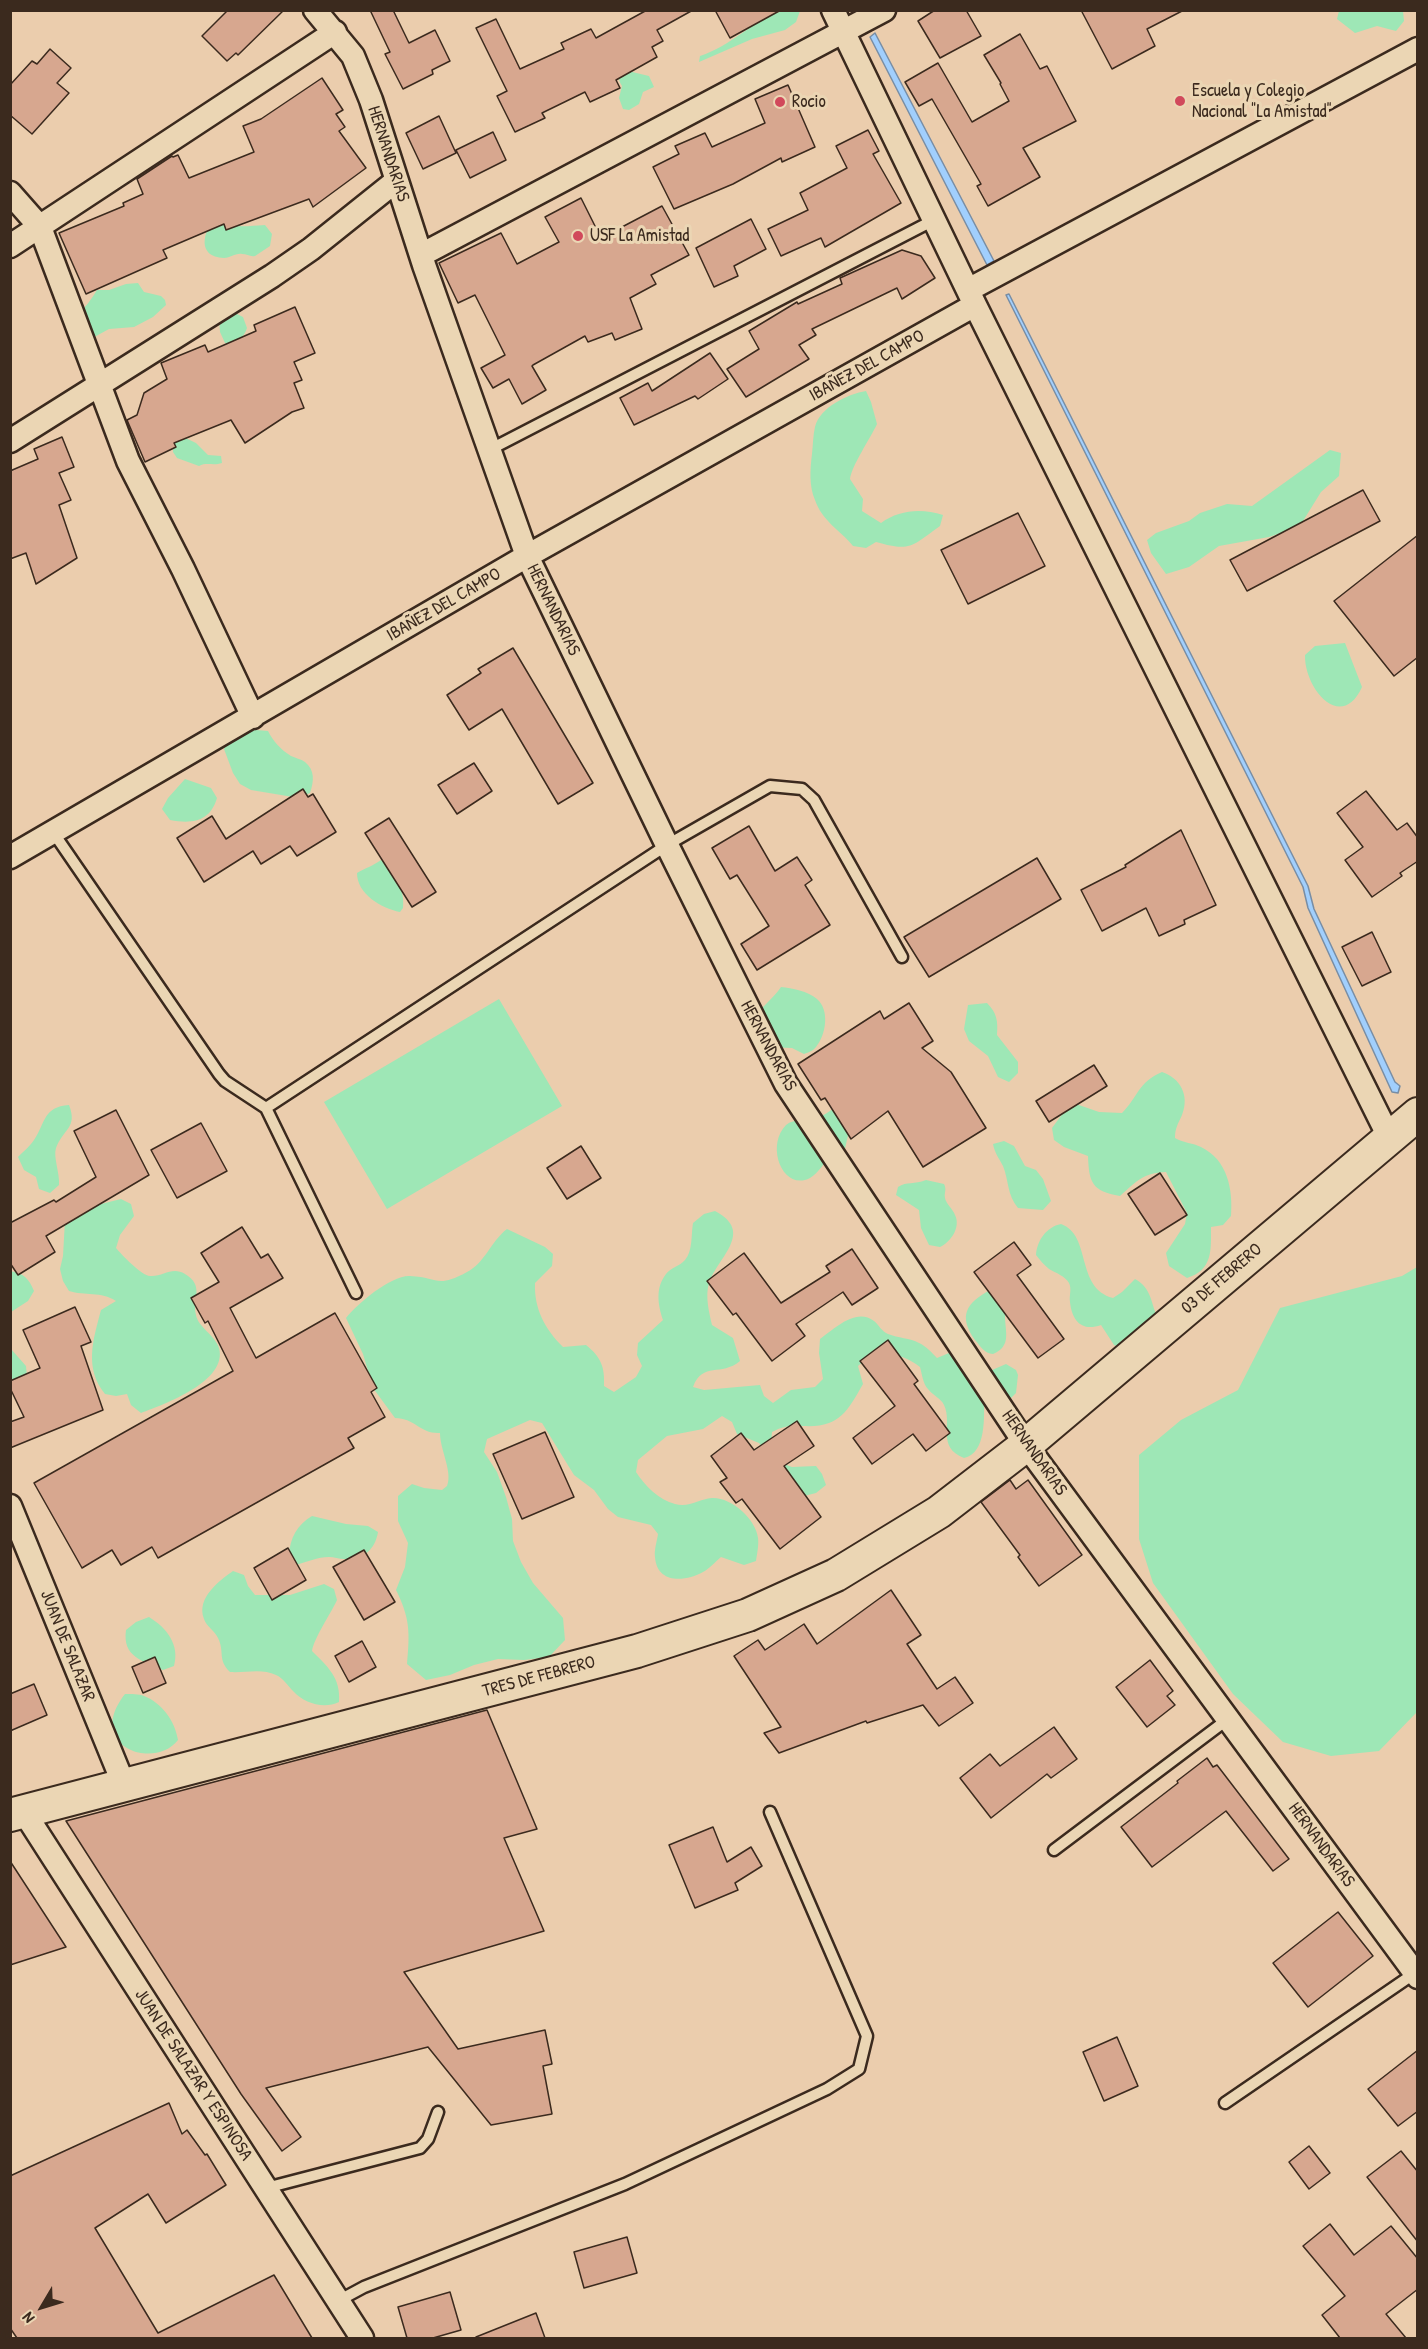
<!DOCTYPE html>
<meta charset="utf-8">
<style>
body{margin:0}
#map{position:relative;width:1428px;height:2349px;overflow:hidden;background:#ebcdad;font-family:"Patrick Hand",sans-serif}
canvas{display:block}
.frame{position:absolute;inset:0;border:12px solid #3b2a1e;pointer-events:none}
.north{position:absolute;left:12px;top:2277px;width:60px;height:60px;-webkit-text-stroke:4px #ebd6b4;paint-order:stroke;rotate:232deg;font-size:16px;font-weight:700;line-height:24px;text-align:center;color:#3b2a1e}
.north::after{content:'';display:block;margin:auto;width:21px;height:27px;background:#3b2a1e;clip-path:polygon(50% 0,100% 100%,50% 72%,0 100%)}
</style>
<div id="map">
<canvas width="1428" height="2349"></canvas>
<div class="frame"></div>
<div class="north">N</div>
</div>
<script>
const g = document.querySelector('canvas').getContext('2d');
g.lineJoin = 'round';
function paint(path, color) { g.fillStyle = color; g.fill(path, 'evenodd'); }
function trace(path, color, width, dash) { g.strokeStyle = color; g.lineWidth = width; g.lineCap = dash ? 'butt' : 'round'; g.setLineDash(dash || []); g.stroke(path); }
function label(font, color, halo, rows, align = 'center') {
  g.font = font + ' "Patrick Hand",sans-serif'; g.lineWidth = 6; g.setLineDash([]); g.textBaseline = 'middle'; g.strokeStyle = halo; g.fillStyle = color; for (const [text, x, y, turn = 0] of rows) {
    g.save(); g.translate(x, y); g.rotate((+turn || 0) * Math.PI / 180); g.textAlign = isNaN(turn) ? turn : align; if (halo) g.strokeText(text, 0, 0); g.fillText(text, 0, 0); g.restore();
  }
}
paint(new Path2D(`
 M782,11H800L796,22L785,30L752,39L699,62L700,56C731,46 752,21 782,11Z
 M1403,11L1404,21L1396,31L1377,26L1355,33L1337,19L1339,11Z
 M624,70L649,76L654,87L643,92L639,104L629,110L623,109L619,98L622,86C618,80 618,76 624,70Z
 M216,217C236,230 243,226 265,225L272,234L270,246L255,256C250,257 247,254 242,254C235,253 231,258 224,258C196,257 203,231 216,217Z
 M138,283L144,292L161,296L165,300L166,305L153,317L134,327L109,329L87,341L78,314C86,307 92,298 97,290H109L126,284Z
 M231,311L243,317L247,328C244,338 236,344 225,343L220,332L219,317Z
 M866,391L871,402L877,424C870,439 852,465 850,479L863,499L862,511L881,523C899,510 921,508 943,515L940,526C912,546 911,552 876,542L866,548L853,546C840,530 822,521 815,500C809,486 810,470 812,454C813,445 813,435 815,427C820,407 848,394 866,391Z
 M173,432L196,443L208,455L221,456L222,463C214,466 206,462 199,466L177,458L173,452Z
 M1330,450L1341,453L1339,476L1321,492L1303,521L1295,528L1269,537L1219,546L1189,567L1166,574L1151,553L1147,540L1156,533L1189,521L1200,513L1227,504L1252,506Z
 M1345,643L1362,687C1341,733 1304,688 1305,655L1315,646Z
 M256,730L268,731C273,741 281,750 291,756C295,758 301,759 305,762C315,770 314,781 310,793L299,798L251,790L240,784L233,773L224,749L229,738L244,731Z
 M185,779L211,788L217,798C210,822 192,824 170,820L162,809L168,798Z
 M381,860L386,863C394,883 405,885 403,908L400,912C381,908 357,894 357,873C365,868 373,866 381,860Z
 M781,987C792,988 808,991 817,999C830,1010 826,1035 816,1047C813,1051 809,1052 804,1054L792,1048L768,1047L755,1017C763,1005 773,999 781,987Z
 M499,999L562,1106L387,1209L324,1102Z
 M987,1003C997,1013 998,1021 997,1035L1018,1062V1073L1009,1082L998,1077L988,1056L969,1041L964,1029L968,1005Z
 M1162,1072C1180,1078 1190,1095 1182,1115C1178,1124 1175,1128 1175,1138C1184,1143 1193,1143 1201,1147C1228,1160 1233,1190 1231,1216L1223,1225L1211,1227C1211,1250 1213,1270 1187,1278L1169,1266L1166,1253L1185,1224L1187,1213L1166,1172C1143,1173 1137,1181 1120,1196C1092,1191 1089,1183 1088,1156L1064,1147L1054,1140L1052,1128L1066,1109L1076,1104L1099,1112L1122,1113C1138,1097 1138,1082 1162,1072Z
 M69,1105C78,1128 63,1129 56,1148C53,1157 60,1173 59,1185L50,1193L39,1189L36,1177L24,1170L18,1157C23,1152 30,1146 34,1140C46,1122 43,1107 69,1105Z
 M837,1107L849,1131L844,1153L832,1154C824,1162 819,1173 810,1178C783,1192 765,1146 786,1125C794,1118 807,1121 817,1118C824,1116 830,1110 837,1107Z
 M1004,1141L1014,1146L1025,1166L1036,1170L1043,1179L1051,1201L1043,1210L1018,1208C1007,1195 1009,1181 1003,1166C999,1158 995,1154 993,1144Z
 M926,1180L944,1184C947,1190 944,1192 945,1198C946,1204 953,1209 955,1215C961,1227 951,1242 940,1247L929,1245L921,1228L919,1210L896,1195L898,1187C907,1181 914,1185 926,1180Z
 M121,1199L131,1204L134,1216L120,1235L116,1248C121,1254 142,1276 150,1276C163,1277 172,1266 185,1274C205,1286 192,1299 196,1315C198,1327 215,1335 219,1348C228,1381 165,1404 141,1413L131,1405L127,1394L116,1396L105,1394C84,1368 93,1340 101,1310L116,1301C101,1291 85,1296 69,1291L63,1281L60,1269L63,1256L65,1220L97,1205Z
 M715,1211C755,1232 718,1257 709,1283C705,1296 709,1312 712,1325L733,1338L740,1361C721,1377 703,1361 693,1387L704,1390L760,1385L764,1396L773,1403L791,1390L815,1387L823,1379L819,1353L820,1339C834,1329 856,1307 874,1321C879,1325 881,1331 888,1334C898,1338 910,1338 919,1343C926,1346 932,1353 937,1358L949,1353L954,1354L965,1370V1376L969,1380L1006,1364L1016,1370L1018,1375L1016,1393L1007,1402L984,1397C984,1416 987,1453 964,1458C936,1447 953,1424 944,1405C941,1398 932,1395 928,1389C923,1384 922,1374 920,1367C900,1352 878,1348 858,1366L863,1384C847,1412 839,1428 803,1426C791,1425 783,1426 772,1432L771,1443L781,1463L792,1467L816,1466L822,1474L826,1485L816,1493L804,1496L759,1443L737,1434L732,1422L722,1416L703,1429L667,1436L638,1460L636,1472C645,1486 659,1500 675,1504C689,1508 699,1499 712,1498C731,1497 756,1519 758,1538C759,1545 757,1554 756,1561L744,1565L721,1557C715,1562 709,1569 703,1572C685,1582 657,1584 655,1557C654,1550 657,1541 658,1534L651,1525L618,1517L608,1509L594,1490L574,1475L542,1423L530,1420L487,1439L484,1452L497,1472L506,1497L512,1519L513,1541L521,1562L533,1583L563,1618L565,1640L549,1657L524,1660L498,1659L474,1665L450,1675L426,1680L407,1664C410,1632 410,1618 396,1590L405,1567L408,1543L398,1521V1496L412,1484L424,1488L442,1490L447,1486C453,1472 440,1450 440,1433C420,1434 415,1418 395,1418L373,1388L363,1354L346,1318C357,1304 391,1275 410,1276C438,1277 436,1289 467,1272C485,1263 491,1241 507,1229L545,1247L553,1254L552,1266L535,1283C534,1309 545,1329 563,1347L586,1345C601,1357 605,1367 604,1386L614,1392L636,1377L642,1366L637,1355L638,1343L663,1320C658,1305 655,1288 666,1274C670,1268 680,1266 685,1260C693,1251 691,1234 693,1223L704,1214Z
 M1061,1224C1092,1235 1075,1288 1113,1298L1122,1292L1135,1279C1152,1288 1151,1304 1158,1319L1125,1350L1114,1345L1101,1325C1082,1332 1072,1321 1070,1302C1069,1295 1072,1289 1069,1283C1065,1276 1056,1273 1049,1269C1044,1265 1040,1260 1036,1255C1037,1241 1046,1227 1061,1224Z
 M1417,1267V1712L1379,1751L1331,1756L1283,1742L1233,1694L1153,1583L1139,1539V1455L1181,1420L1238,1390L1280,1308L1402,1276Z
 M10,1271C24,1273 29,1279 34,1291L28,1301L11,1312Z
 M990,1290L1007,1302C1006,1306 1005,1312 1005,1316C1005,1332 1012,1346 993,1354C984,1353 981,1347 975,1340C958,1316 966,1303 990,1290Z
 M11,1349L26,1366L27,1377L11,1385Z
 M312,1516L346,1524L368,1526L378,1532C375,1550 363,1560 344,1559C339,1559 334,1557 329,1557C318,1557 306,1562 296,1565L289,1555C290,1538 297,1525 312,1516Z
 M233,1571L244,1575L248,1586L255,1595H290L324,1584L334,1589L337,1600C330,1615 314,1638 312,1651C328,1667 341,1678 339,1702C324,1709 305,1704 293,1691C288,1686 283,1678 276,1675C262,1668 246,1673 230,1672C217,1659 225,1652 218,1638C215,1631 206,1626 204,1619C196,1598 219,1581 233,1571Z
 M149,1617C167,1628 180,1645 174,1666L163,1670C143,1661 122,1657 126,1630L136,1622Z
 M125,1694C131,1694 139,1694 144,1696C162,1703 175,1721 178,1740C154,1771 84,1746 125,1694Z`), '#9ee7b6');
const water = new Path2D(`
 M875,33L994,261L987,265L870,37Z
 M1009,294L1308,886L1314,909L1395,1082L1400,1086L1398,1093L1392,1092L1308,908L1303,887L1006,295Z`);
paint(water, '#a1cffd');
trace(water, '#788da4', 1.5);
const building = new Path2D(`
 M228,10H284L238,55L236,53L227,61L202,36Z
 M370,10H393L409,43L435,30L450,61L432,70L433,74L403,89L385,54L390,52Z
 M647,10H693L657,30L663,41L652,47L657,57L616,80L620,88L590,102L585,92L542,113L545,118L515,132L497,96L507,91L476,28L496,19L520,69L564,49L561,43L591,29L596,38Z
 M715,10H781L730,38Z
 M935,10H966L981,36L940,58L918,21Z
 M1081,10H1184L1147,29L1155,46L1112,69Z
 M1020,34L1040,69L1047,66L1076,121L1023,148L1040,177L988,206L977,186L981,184L932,99L919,106L905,82L938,63L972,122L1009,101L1000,84L1001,83L984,55Z
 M50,49L71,68L57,83L69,93L32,134L10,115V85L32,61L37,64Z
 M322,78L343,110L336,114L345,127L339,131L366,168L313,207L309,199L226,230L224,224L163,250L167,258L86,294L59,233L124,206L123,203L143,194L137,179L172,156L173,157L178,155L189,178L254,152L243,126L261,119Z
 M788,85L815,147L782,162L781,158L733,184L674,209L653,167L679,154L675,146L705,133L712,147L765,123L755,99Z
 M439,116L456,153L423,169L406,133Z
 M868,130L879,151L873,154L901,203L825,247L821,238L781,256L768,229L808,210L800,193L847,168L836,146Z
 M493,132L506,160L470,178L456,150Z
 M581,198L601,238L662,206L689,255L651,275L656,284L630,298L642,329L615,340L612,333L588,342L585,336L533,365L532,366L546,390L522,404L509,379L493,388L481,368L505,355L475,295L458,303L439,263L501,233L517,264L559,242L545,217Z
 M751,219L766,249L734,266L738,276L714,287L696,248Z
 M902,250L921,256L935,278L902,299L897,288L812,329L816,335L799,345L809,359L746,397L727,369L759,349L749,331L797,302L798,304L842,284L840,278Z
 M295,307L315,353L294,362L302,380L294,383L304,408L292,412L245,443L231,420L174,443L176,447L145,462L127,420L137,415L144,393L167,379L161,363L205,345L208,352L256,331L254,325Z
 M710,353L728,379L698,399L695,396L634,425L620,398L648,383L652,391Z
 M62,437L74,467L59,473L71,500L59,505L77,558L36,584L26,553L10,559V471L38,459L34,449Z
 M1363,490L1380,521L1247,591L1230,560Z
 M1018,513L1045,566L968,604L941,550Z
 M1418,535V657L1394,676L1334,601Z
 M513,648L593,783L558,804L502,709L469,730L447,695L481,673L478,669Z
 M474,763L492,791L457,814L438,785Z
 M303,789L308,797L313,794L336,832L297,856L290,846L261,864L253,851L204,882L177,838L212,816L226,839Z
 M1366,791L1397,830L1407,823L1418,838V861L1400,873L1402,876L1372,897L1345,860L1363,847L1337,813Z
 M389,818L436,892L412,907L365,833Z
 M749,826L775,871L797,857L812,880L805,885L830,925L757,970L741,944L769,926L737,875L730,879L712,848Z
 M1181,830L1216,905L1184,920L1185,924L1159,936L1146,908L1102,931L1081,890L1126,867L1125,865Z
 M1037,858L1061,899L929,977L904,937Z
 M1372,932L1391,972L1362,986L1342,947Z
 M909,1003L933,1041L922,1048L951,1072L986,1128L923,1167L888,1111L851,1139L825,1098L821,1100L798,1064L880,1011L884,1019Z
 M1094,1065L1107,1086L1049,1122L1036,1101Z
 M116,1110L149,1175L46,1236L55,1252L18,1275L10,1263V1223L54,1200L56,1202L96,1177L74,1131Z
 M201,1123L227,1171L177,1198L151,1150Z
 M581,1146L601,1178L567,1199L547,1168Z
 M1160,1173L1187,1215L1155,1235L1128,1194Z
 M242,1227L261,1258L268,1254L283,1278L230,1308L256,1358L335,1313L377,1388L371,1392L385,1417L348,1438L354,1448L158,1558L152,1547L121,1565L112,1550L82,1568L34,1483L233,1371L208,1321L205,1323L191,1298L219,1282L201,1253Z
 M1014,1242L1031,1265L1017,1275L1064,1339L1038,1358L974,1272Z
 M852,1249L878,1288L852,1305L843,1292L796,1324L805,1336L772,1361L736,1313L733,1315L707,1281L744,1253L781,1303L830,1272L826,1266Z
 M75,1307L91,1342L81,1346L103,1410L10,1448V1422L24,1417L10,1388V1381L40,1368L23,1330Z
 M888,1340L918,1381L914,1384L950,1433L926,1451L913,1434L872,1464L853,1438L895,1406L860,1361Z
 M797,1421L814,1446L784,1466L821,1517L780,1549L742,1499L736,1503L720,1482L727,1478L711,1456L741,1433L754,1450Z
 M545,1432L574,1497L522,1519L493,1454Z
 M1010,1480L1016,1489L1028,1480L1082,1555L1039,1586L1018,1557L1020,1555L981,1502Z
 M288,1548L306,1580L272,1600L254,1568Z
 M364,1550L395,1602L364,1620L333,1567Z
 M891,1590L921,1635L907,1644L937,1689L955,1677L973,1703L939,1726L923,1705L867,1723L866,1721L779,1753L764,1733L781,1727L734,1656L758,1640L765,1650L804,1624L817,1644Z
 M362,1641L376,1667L349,1682L335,1656Z
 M155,1657L166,1683L143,1693L132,1667Z
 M1150,1660L1173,1691L1167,1696L1175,1705L1147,1727L1116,1687Z
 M34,1684L47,1715L10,1731V1694Z
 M487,1710L537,1829L504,1838L544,1931L404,1972L458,2049L545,2030L552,2064L543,2066L552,2114L491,2125L428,2047L266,2088L301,2137L282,2151L241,2094L66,1821Z
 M1054,1727L1077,1759L1051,1778L1047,1774L991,1818L960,1778L990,1754L1000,1766Z
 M1207,1758L1213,1767L1217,1765L1289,1859L1273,1871L1226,1811L1152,1867L1121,1827L1178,1783L1177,1781Z
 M713,1827L727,1862L751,1847L762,1866L735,1883L738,1890L695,1908L669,1845Z
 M10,1861L66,1947L10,1965Z
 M1338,1912L1373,1956L1308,2007L1273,1963Z
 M1117,2037L1138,2086L1104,2101L1083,2052Z
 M1418,2050V2111L1398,2126L1368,2089Z
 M169,2103L182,2134L187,2130L205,2155L207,2154L226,2185L166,2223L148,2194L95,2228L158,2333L274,2275L312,2338H17L10,2328V2176Z
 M1309,2146L1330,2173L1309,2189L1289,2162Z
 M1401,2151L1418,2172V2242L1367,2177Z
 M1330,2224L1354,2255L1391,2226L1418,2259V2289L1386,2314L1406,2338H1340L1322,2315L1345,2296L1303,2246Z
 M627,2237L637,2273L584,2288L574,2252Z
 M450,2292L461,2330L433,2338H407L398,2307Z
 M536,2313L545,2338H476V2337Z`);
paint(building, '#d7a78f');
trace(building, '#3b2a1e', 1.5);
const lane = new Path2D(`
 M489,450L934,220
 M53,832L219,1074L225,1081L266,1108L356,1293
 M266,1108L667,845L770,786L802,789L814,800L902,957
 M1054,1850L1228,1719
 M1225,2103L1415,1973
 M266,2188L420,2148L428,2139L438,2112
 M338,2301L364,2287L625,2184L827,2089L859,2069L867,2036L770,1812`);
const street = new Path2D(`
 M315,10L353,56L371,100L424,265L527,556L667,845L786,1084L1026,1445L1418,1977
 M833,10L975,305L1389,1137
 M10,193L40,227L128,461L183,569L253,717
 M10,246L335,32
 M421,255L884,10
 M968,290L1418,49
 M10,441L272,276L311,249L396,181
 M10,857L527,556L975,305
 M10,1506L124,1785
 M24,1812L362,2338`);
const secondary = new Path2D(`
 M10,1815L637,1651L748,1615L836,1575L939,1512L1026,1445L1418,1114`);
trace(lane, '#3b2a1e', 15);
trace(street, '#3b2a1e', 27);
trace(secondary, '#3b2a1e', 36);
trace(lane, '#ebd6b4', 10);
trace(street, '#ebd6b4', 22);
trace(secondary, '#ebd6b4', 32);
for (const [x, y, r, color] of [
 [1180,101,6,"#d1495b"],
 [780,102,6,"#d1495b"],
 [578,236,6,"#d1495b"]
]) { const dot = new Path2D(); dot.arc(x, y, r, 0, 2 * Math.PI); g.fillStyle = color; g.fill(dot); trace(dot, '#ebd6b4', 2); }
label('18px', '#3b2a1e', '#ebd6b4', [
 ["Escuela y Colegio",1192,91],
 ["Nacional \"La Amistad\"",1192,112],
 ["Rocio",792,102],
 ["USF La Amistad",590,236]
], 'left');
label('18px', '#3b2a1e', '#ebd6b4', [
 ["HERNANDARIAS",388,154,72],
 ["IBAÑEZ DEL CAMPO",867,366,-29],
 ["IBAÑEZ DEL CAMPO",444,605,-30],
 ["HERNANDARIAS",553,610,64],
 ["HERNANDARIAS",768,1046,62],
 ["03 DE FEBRERO",1222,1279,-40],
 ["HERNANDARIAS",1034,1453,55],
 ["JUAN DE SALAZAR",67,1646,68],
 ["TRES DE FEBRERO",539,1677,-15],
 ["HERNANDARIAS",1321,1845,54],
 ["JUAN DE SALAZAR Y ESPINOSA",193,2075,57]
]);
</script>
